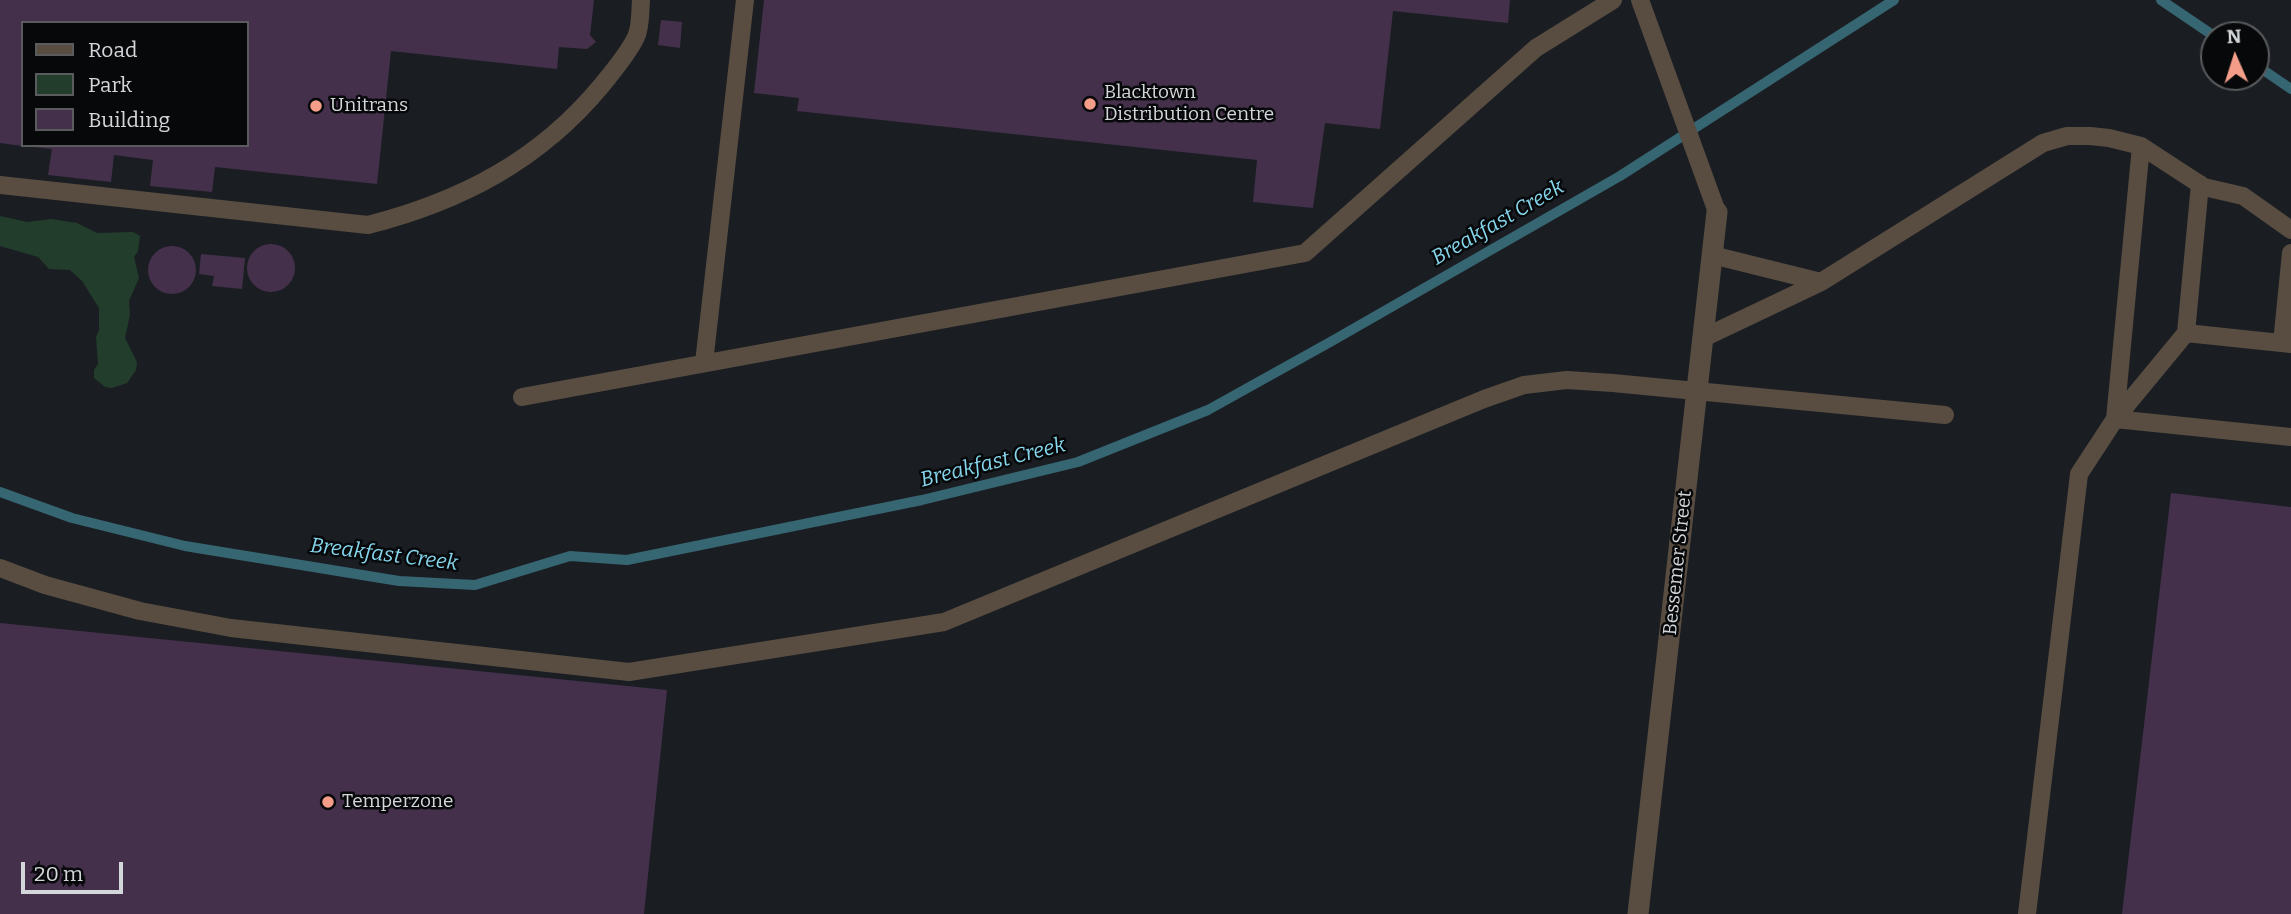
<!DOCTYPE html>
<style>
body{margin:0}
#map{position:relative;width:2291px;height:914px;overflow:hidden;background:#1a1e23;font-family:Bitter,serif}
canvas{display:block}
.legend{position:absolute;left:21px;top:21px;width:228px;height:126px;box-sizing:border-box;background:#07080a;border:2px solid #595b5d;margin:0;padding:9px 12px;list-style:none;font-size:21px;color:#d4d7da}
.legend li{display:flex;align-items:center;gap:14px;height:35px}
.legend b{width:35px;border:2px solid #595b5d}
.north{position:absolute;left:2200px;top:21px;width:70px;height:70px;box-sizing:border-box;background:#07080a;border:2px solid #595b5d;border-radius:50%;rotate:357deg;font-size:19px;font-weight:700;line-height:28px;text-align:center;color:#d4d7da}
.north::after{content:'';display:block;margin:auto;width:24px;height:32px;background:#f49e8a;clip-path:polygon(50% 0,100% 100%,50% 72%,0 100%)}
.scale{position:absolute;left:21px;top:862px;width:102px;height:32px;box-sizing:border-box;border:4px solid #d4d7da;border-top:0;padding-left:9px;font-size:21px;line-height:24px;white-space:nowrap;color:#d4d7da;-webkit-text-stroke:5px #07080a;paint-order:stroke}
</style>
<div id="map">
<canvas width="2291" height="914"></canvas>
<ul class="legend">
<li><b style="height:9px;background:#594d41"></b>Road</li>
<li><b style="height:19px;background:#233d2c"></b>Park</li>
<li><b style="height:19px;background:#45304c"></b>Building</li>
</ul>
<div class="north">N</div>
<div class="scale">20 m</div>
</div>
<script>
const g = document.querySelector('canvas').getContext('2d');
g.lineJoin = 'round';
function paint(path, color) { g.fillStyle = color; g.fill(path, 'evenodd'); }
function trace(path, color, width, dash) { g.strokeStyle = color; g.lineWidth = width; g.lineCap = dash ? 'butt' : 'round'; g.setLineDash(dash || []); g.stroke(path); }
function label(font, color, halo, rows, align = 'center') {
  g.font = font + ' Bitter,serif'; g.lineWidth = 5; g.setLineDash([]); g.textBaseline = 'middle'; g.strokeStyle = halo; g.fillStyle = color; for (const [text, x, y, turn = 0] of rows) {
    g.save(); g.translate(x, y); g.rotate((+turn || 0) * Math.PI / 180); g.textAlign = isNaN(turn) ? turn : align; if (halo) g.strokeText(text, 0, 0); g.fillText(text, 0, 0); g.restore();
  }
}
paint(new Path2D(`
 M0,216L27,222L51,219L77,223L97,233L133,232L140,236L138,251L134,257L139,278L129,301L130,315L125,338L137,362L136,370L127,383L112,388L105,387L94,378V370L98,364L96,337L99,330V308L82,281L70,270L49,269L38,257L0,246Z`), '#233d2c');
trace(new Path2D(`
 M2161,0L2214,36
 M2256,65L2291,89
 M0,492L72,518L185,546L399,581L475,585L570,556L627,560L922,500L1078,462L1208,410L1332,341L1620,176L1894,0`), '#376673', 10);
paint(new Path2D(`
 M0,0H594L590,35L596,42L587,49L559,47L557,69L391,51L377,184L215,167L212,192L150,186L153,160L114,155L111,182L48,175L52,149L34,147L35,145H247V23H23V146L0,143Z
 M764,0H1510L1508,23L1393,11L1380,129L1325,123L1313,208L1253,202L1257,160L797,111L799,98L754,93Z
 M661,20L682,22L680,48L658,45Z
 M247 268a24 24 0 1 1 48 0a24 24 0 1 1-48 0Z
 M148 270a24 24 0 1 1 48 0a24 24 0 1 1-48 0Z
 M201,254L245,258L242,289L212,286L214,276L199,274Z
 M2171,493L2291,507V914H2122Z
 M0,623L667,690L644,914H0Z`), '#45304c');
trace(new Path2D(`
 M1640,0L1717,212
 M0,185L368,225C462,201 540,160 602,85C614,70 628,54 636,37C641,27 640,11 641,0
 M1712,255L1821,282
 M2186,333L2291,344
 M1703,338L1821,282L2043,143L2067,136H2090L2109,138L2141,146L2204,187L2243,196L2291,230
 M2282,343L2291,253
 M704,363L745,0
 M522,397L1305,253L1536,48L1613,0
 M2115,419L2186,333L2200,184
 M2115,419L2291,437
 M0,568L45,585L140,611L231,628L629,672L944,622L1484,399L1524,385L1567,380L1613,383L1945,415
 M2027,914L2079,474L2115,419L2141,146`), '#594d41', 18);
trace(new Path2D(`
 M1638,914L1717,212`), '#594d41', 21);
for (const [x, y, r, color] of [
 [1090,104,7,"#f49e8a"],
 [316,106,7,"#f49e8a"],
 [328,802,7,"#f49e8a"]
]) { const dot = new Path2D(); dot.arc(x, y, r, 0, 2 * Math.PI); g.fillStyle = color; g.fill(dot); trace(dot, '#07080a', 2.5); }
label('19px', '#d4d7da', '#07080a', [
 ["Blacktown",1104,93],
 ["Distribution Centre",1104,115],
 ["Unitrans",330,106],
 ["Temperzone",342,802]
], 'left');
label('19px', '#d4d7da', '#07080a', [
 ["Bessemer Street",1678,563,-84]
]);
label('italic 21px', '#86d7ee', '#07080a', [
 ["Breakfast Creek",1498,223,-30],
 ["Breakfast Creek",993,463,-14],
 ["Breakfast Creek",384,555,7]
]);
</script>
